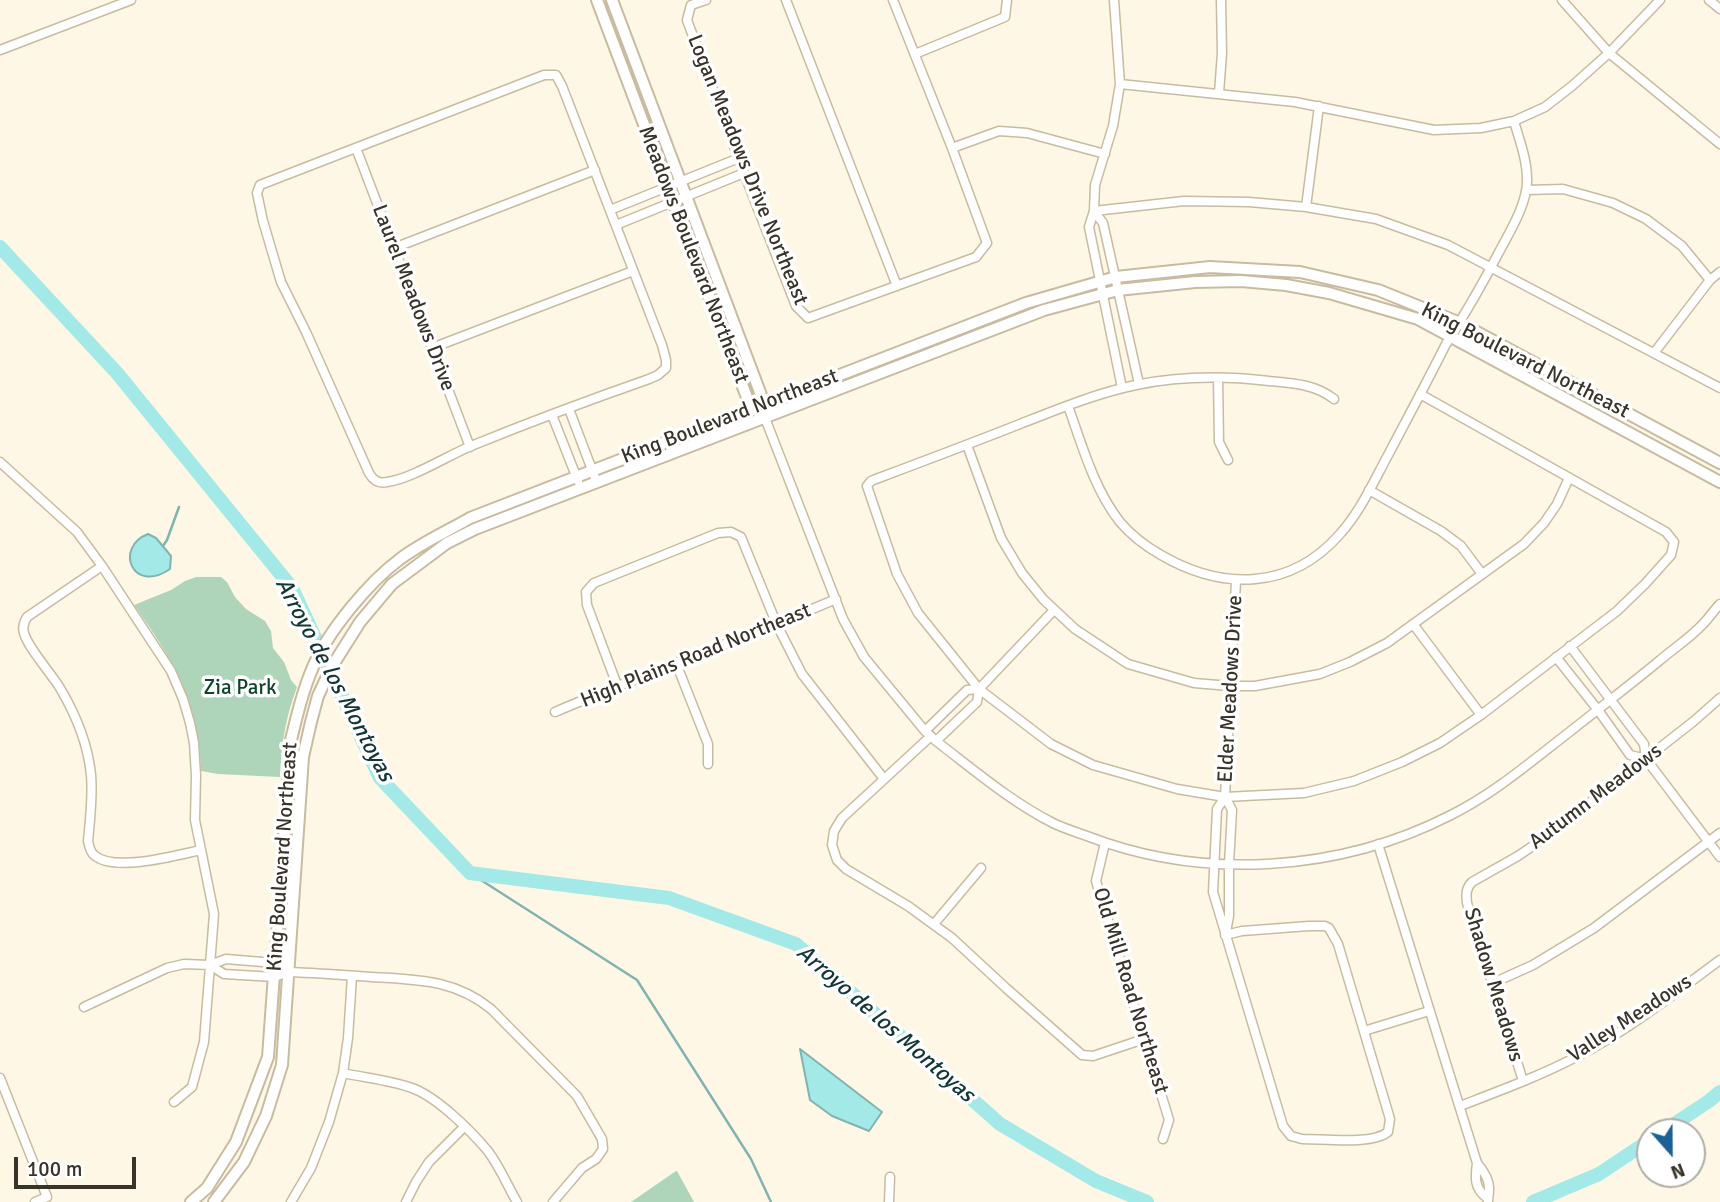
<!DOCTYPE html>
<style>
body{margin:0}
#map{position:relative;width:1720px;height:1202px;overflow:hidden;background:#fff7e6;font-family:Signika,sans-serif}
canvas{display:block}
.north{position:absolute;left:1636px;top:1118px;width:70px;height:70px;box-sizing:border-box;background:#fff;border:2px solid #b0aea9;border-radius:50%;rotate:159deg;font-size:19px;font-weight:700;line-height:28px;text-align:center;color:#393429}
.north::after{content:'';display:block;margin:auto;width:24px;height:32px;background:#1b6196;clip-path:polygon(50% 0,100% 100%,50% 72%,0 100%)}
.scale{position:absolute;left:14px;top:1157px;width:122px;height:32px;box-sizing:border-box;border:4px solid #393429;border-top:0;padding-left:9px;font-size:21px;line-height:24px;white-space:nowrap;color:#393429;-webkit-text-stroke:5px #fff;paint-order:stroke}
</style>
<div id="map">
<canvas width="1720" height="1202"></canvas>
<div class="north">N</div>
<div class="scale">100 m</div>
</div>
<script>
const g = document.querySelector('canvas').getContext('2d');
g.lineJoin = 'round';
function paint(path, color) { g.fillStyle = color; g.fill(path, 'evenodd'); }
function trace(path, color, width, dash) { g.strokeStyle = color; g.lineWidth = width; g.lineCap = dash ? 'butt' : 'round'; g.setLineDash(dash || []); g.stroke(path); }
function label(font, color, halo, rows, align = 'center') {
  g.font = font + ' Signika,sans-serif'; g.lineWidth = 7; g.setLineDash([]); g.textBaseline = 'middle'; g.strokeStyle = halo; g.fillStyle = color; for (const [text, x, y, turn = 0] of rows) {
    g.save(); g.translate(x, y); g.rotate((+turn || 0) * Math.PI / 180); g.textAlign = isNaN(turn) ? turn : align; if (halo) g.strokeText(text, 0, 0); g.fillText(text, 0, 0); g.restore();
  }
}
paint(new Path2D(`
 M196,577H221L227,582L235,597L246,609L265,621L271,631L273,648L284,662L291,680L297,687C286,716 281,745 280,777L218,774L201,771C199,702 173,660 134,605L171,590L185,581Z
 M677,1171L694,1202H631L676,1171Z`), '#aed5b9');
const water = new Path2D(`
 M148,534L156,538L171,556L170,569C132,595 114,547 148,534Z
 M800,1049L882,1112L869,1131L832,1116L810,1100Z`);
paint(water, '#a3e9e8');
trace(water, '#83b3af', 2);
trace(new Path2D(`
 M163,546L167,540L179,507
 M470,873L637,980L751,1159L771,1202`), '#83b3af', 2.5);
trace(new Path2D(`
 M0,247L117,373L292,588L380,778L470,873L669,898L796,944L1000,1124L1096,1181L1147,1202
 M1662,1132L1709,1101L1720,1092
 M1533,1202L1599,1174L1650,1140`), '#a3e9e8', 14);
const street = new Path2D(`
 M706,0L691,5L687,20L744,173L796,306L808,318L976,257L987,243L952,148L893,0
 M786,0L897,286
 M1114,0L1120,84L1113,126L1095,185L1094,211L1089,227L1122,388
 M1562,0L1609,53L1720,144
 M1709,0L1720,9
 M0,50L131,0
 M915,54L1005,17L1007,0
 M544,75H556L562,86L662,345L666,360V368L658,375L649,379C589,400 530,422 471,446C447,456 411,479 387,482C378,484 373,480 369,473L306,332L281,282L263,221L257,193L260,185Z
 M1120,84L1295,102L1434,130L1481,128L1514,121L1545,107L1572,86L1609,53L1660,0
 M1219,93L1222,53L1221,0
 M356,148L470,447
 M952,148L999,131L1027,133L1105,154
 M1527,190L1563,189L1613,203L1646,219L1682,246L1710,280
 M1306,207L1319,106
 M610,210L739,158
 M1094,211L1184,201L1249,202L1306,207L1376,219L1448,245L1720,388
 M1094,211L1103,223L1139,384
 M616,225L744,173
 M394,248L595,170
 M432,348L633,271
 M1654,353L1710,280L1720,272
 M1218,378L1219,442L1228,460
 M1334,399C1315,384 1292,383 1269,381C1226,376 1179,376 1136,385C1097,393 1058,409 1020,424C972,443 924,461 876,479L871,481L867,486L897,574L918,613L979,689L1051,744L1093,765L1177,789L1225,797L1304,793L1354,781L1402,762L1440,743L1481,715L1617,611L1645,584L1671,555L1674,542L1666,532L1420,394
 M1068,406C1082,445 1094,489 1120,522C1131,535 1147,547 1161,555C1223,591 1291,590 1340,534C1360,512 1373,483 1387,457C1407,419 1427,382 1446,344C1465,314 1482,285 1498,254C1509,233 1528,203 1527,179C1527,159 1519,139 1514,121
 M569,409L597,483
 M552,415L578,481
 M765,418L843,619L864,657L925,731L936,741C974,770 1010,801 1053,823C1063,828 1076,832 1087,836C1203,881 1340,872 1451,815C1495,793 1533,760 1572,730C1601,707 1630,685 1659,661C1673,649 1690,638 1703,624C1709,618 1714,610 1720,604
 M967,445L1001,538L1022,573L1043,599L1075,629L1128,664L1194,683L1230,686H1255L1320,674L1350,662L1387,643L1524,544L1544,523L1557,504L1569,478
 M0,462L77,532L102,566L171,671L183,699L190,723L194,743L196,776L195,820L214,914L204,1042L192,1087L174,1102
 M1369,490L1441,531L1461,546L1482,574
 M102,566L27,617C24,622 22,627 24,633C28,648 51,673 60,688C76,715 88,744 91,775C93,797 90,819 88,841C89,846 90,852 94,855C114,873 178,855 201,850
 M1413,624L1481,715
 M1570,646L1644,744L1646,759L1720,857
 M1556,657L1598,710L1630,755L1646,759
 M676,663L708,744V764
 M617,685L587,605L586,592L594,583L718,533L731,532L741,537L777,625L802,674L884,779
 M555,712C648,672 743,639 836,599
 M925,731L967,690L979,689
 M931,736L842,818L834,831L832,845L837,860L846,869L908,906L952,938L1006,988L1082,1055L1093,1056L1144,1039
 M936,741L977,702L979,689L1054,610
 M1105,843L1096,881L1169,1120L1163,1139
 M1378,844L1477,1163C1483,1170 1490,1180 1489,1190C1489,1194 1488,1198 1488,1202
 M934,924L981,868
 M1226,932L1229,916V864L1232,810L1225,797L1236,581
 M1225,935L1242,931L1309,926H1325L1329,928L1338,944L1390,1119L1388,1132C1372,1145 1324,1139 1302,1139L1291,1136L1283,1126L1213,892L1217,809L1225,797
 M289,972C317,973 344,975 372,977C417,980 454,979 491,1009L577,1096L602,1139L603,1149L596,1159L582,1168L553,1202
 M1493,983L1533,965L1594,928L1720,833
 M84,1007L167,968L184,964L210,965L226,959L275,963L289,972L274,977L224,974L210,965
 M1364,1031L1429,1011
 M343,1073C366,1078 390,1080 412,1088C437,1097 470,1130 487,1150C499,1165 507,1185 517,1202
 M0,1078L47,1197L35,1202
 M1523,1081L1467,903C1466,894 1466,888 1472,882L1518,856L1546,837L1694,721L1720,698
 M1460,1106C1499,1091 1540,1076 1578,1056C1629,1030 1675,993 1720,960
 M1477,1163C1475,1178 1474,1188 1487,1198
 M291,1202L311,1168L329,1122L343,1073L348,1038L352,976
 M406,1202L416,1182L429,1162L464,1127
 M889,1202L890,1177`);
const secondary = new Path2D(`
 M597,0L751,408L756,411
 M612,0L764,403L765,410
 M191,1202L207,1188L236,1142L268,1057L291,740C297,715 303,690 313,667C328,631 369,582 400,559C421,543 448,531 470,518L1026,303L1116,277L1210,267L1300,272L1378,290L1460,323L1720,463
 M214,1202L244,1162L266,1116L282,1065L303,757L311,722L318,696L331,668L360,622L392,584L447,543L475,529L1044,310L1118,290L1195,282L1241,281L1286,285L1329,293L1418,319L1720,482`);
trace(street, '#c8bba0', 11);
trace(secondary, '#c8bba0', 14);
trace(street, '#fff', 8);
trace(secondary, '#fff', 10);
label('21px', '#393429', '#fff', [
 ["Logan Meadows Drive Northeast",747,170,68],
 ["Meadows Boulevard Northeast",693,255,69],
 ["Laurel Meadows Drive",413,298,69],
 ["King Boulevard Northeast",1525,361,27],
 ["King Boulevard Northeast",730,417,-21],
 ["High Plains Road Northeast",696,656,-22],
 ["Elder Meadows Drive",1231,689,-87],
 ["Autumn Meadows",1596,797,-37],
 ["King Boulevard Northeast",283,857,-86],
 ["Shadow Meadows",1493,985,73],
 ["Old Mill Road Northeast",1130,991,73],
 ["Valley Meadows",1630,1019,-33]
]);
label('21px', '#0d4626', '#fff', [
 ["Zia Park",240,688]
]);
label('italic 23px', '#133636', '#fff', [
 ["Arroyo de los Montoyas",334,680,62],
 ["Arroyo de los Montoyas",885,1024,41]
]);
</script>
